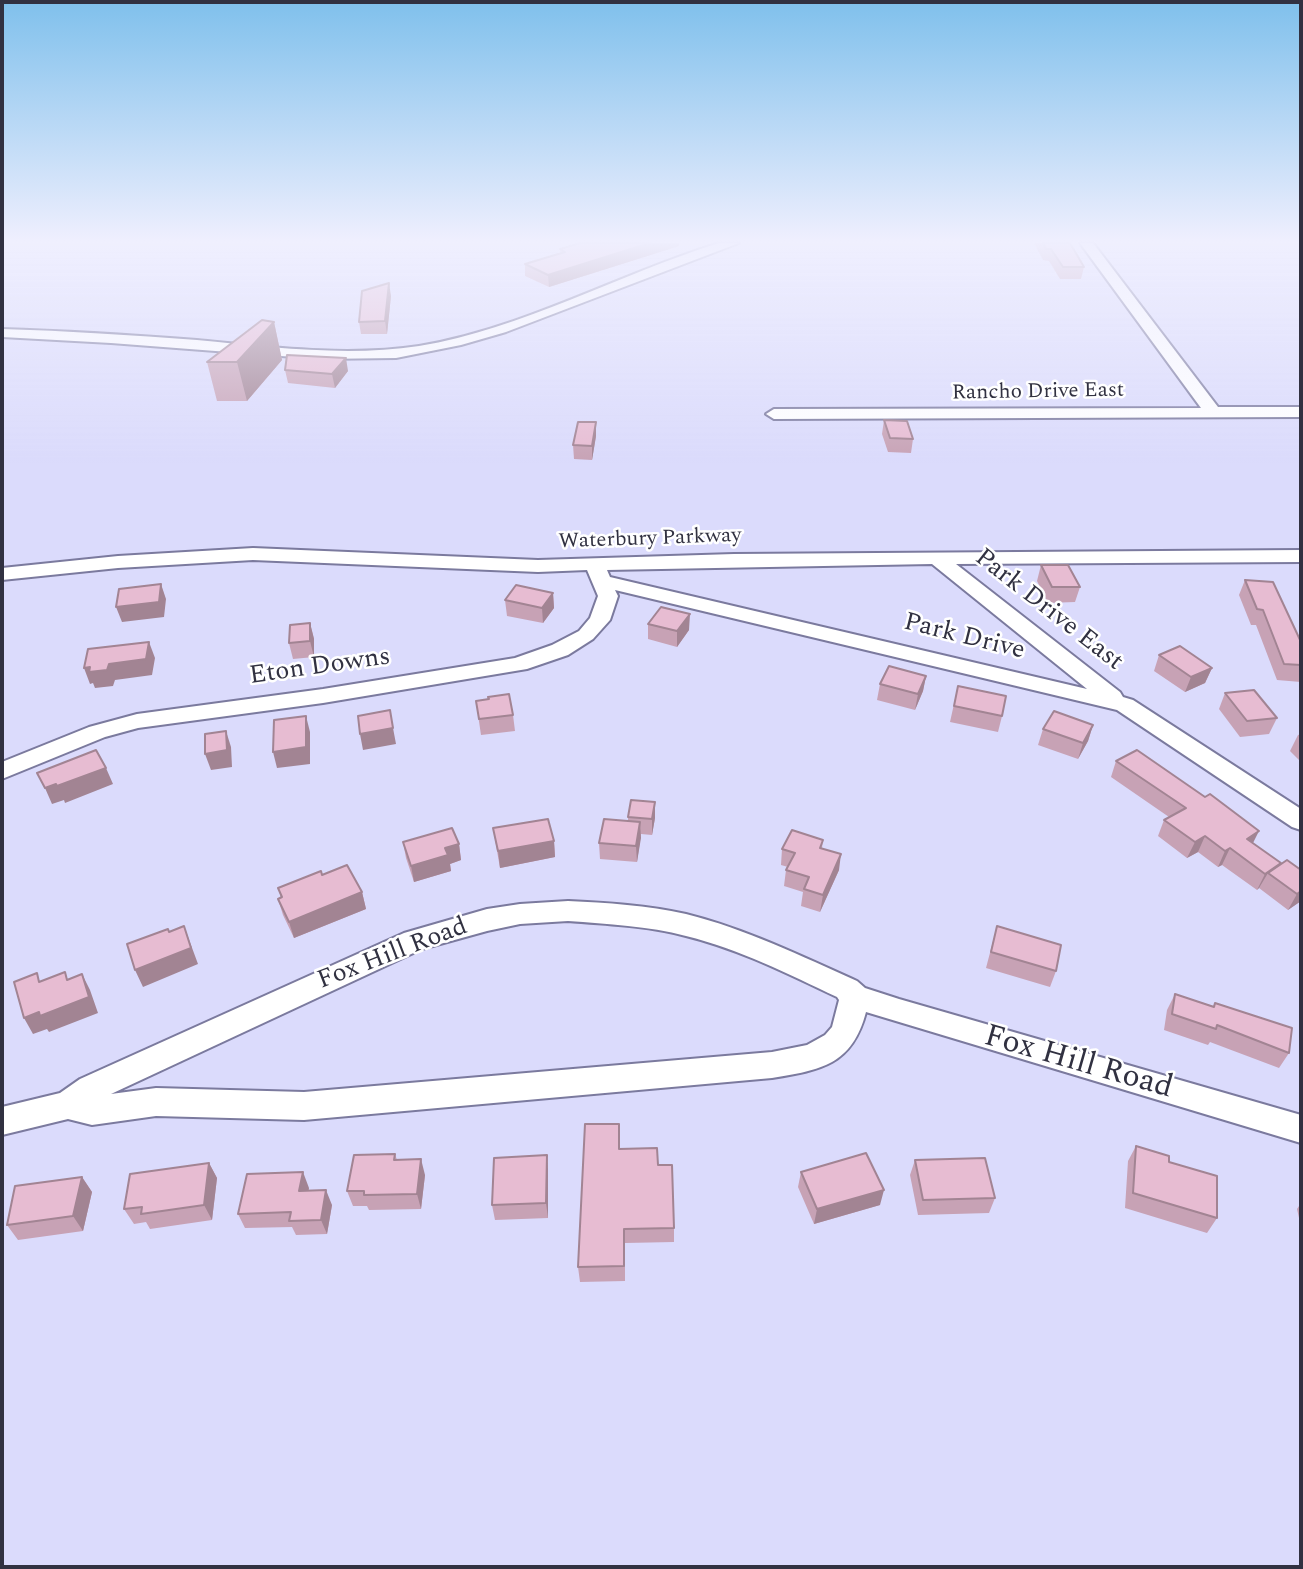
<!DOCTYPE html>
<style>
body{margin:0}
#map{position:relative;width:1303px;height:1569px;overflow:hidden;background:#dbdbfc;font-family:Spectral,serif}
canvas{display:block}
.frame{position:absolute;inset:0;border:4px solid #313141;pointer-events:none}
</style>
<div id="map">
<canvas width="1303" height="1569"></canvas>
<div class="frame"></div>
</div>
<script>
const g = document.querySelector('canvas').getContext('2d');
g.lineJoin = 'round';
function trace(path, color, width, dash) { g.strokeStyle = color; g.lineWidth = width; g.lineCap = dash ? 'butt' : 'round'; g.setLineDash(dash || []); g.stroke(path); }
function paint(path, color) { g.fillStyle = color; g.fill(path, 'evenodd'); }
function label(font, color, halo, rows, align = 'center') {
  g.font = font + ' Spectral,serif'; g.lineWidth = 5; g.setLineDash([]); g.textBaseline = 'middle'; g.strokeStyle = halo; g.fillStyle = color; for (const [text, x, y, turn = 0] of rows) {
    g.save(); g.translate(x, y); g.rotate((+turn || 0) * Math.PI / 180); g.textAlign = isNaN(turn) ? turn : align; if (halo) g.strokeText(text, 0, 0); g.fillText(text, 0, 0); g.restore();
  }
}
const minor = new Path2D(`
 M719,243H739L506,332L461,345L396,358L320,359L111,343L2,337V329C67,331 132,335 197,340C270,347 346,357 419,346C523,329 619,274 719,243Z
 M1080,243H1093L1218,407H1301V417L774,419L766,414L774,409L1201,408Z
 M253,548L538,560L734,554L1301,550V562L956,564L1120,692L1123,697L1133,700L1301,809V830L1292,827L1117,710L615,590L618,596L610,620L593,639L568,655L527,669L323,703L138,728L105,737L2,779V762L89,727L137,714L323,689L515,658L552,645L579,631L590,618L598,596L587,570L538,572L253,560L118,568L2,580V568L118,556ZM932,564L1087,689L610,577L607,570Z
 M568,901C607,903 647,905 686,914C746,929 801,956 857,981L865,988L899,999L1301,1115V1143L866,1012C852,1065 821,1070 772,1078L304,1120L156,1116L92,1125L68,1119L2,1135V1107L60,1093L80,1079L404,933L487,909L520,904ZM568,921C608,924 648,926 686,936C739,949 788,974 837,997L839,1000L832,1027L825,1035L807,1045L772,1052L304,1092L156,1088L111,1094L422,949L487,931L520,924Z`);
trace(minor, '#7b7a9e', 4);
paint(minor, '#fff');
paint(new Path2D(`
 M1034,243H1070L1084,267L1081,279H1060L1049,261L1043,260Z
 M679,246L549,287L525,276V264L561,254L560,249Z
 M391,296L387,334H361L359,322Z
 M274,322L282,360L247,401H217L207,362Z
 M285,370L348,371L335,388L288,383Z
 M884,420L913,439L911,453L888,452L882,434Z
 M596,436L592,460L574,459L573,445Z
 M1041,565L1080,587L1075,602L1048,603L1037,581Z
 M1245,580L1301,642V682L1277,680L1256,625H1251L1239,595Z
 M553,593L554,608L543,623L507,616L505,600Z
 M310,623L314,639V657L293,659L289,643Z
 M648,624L689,630L677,647L648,639Z
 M1159,655L1212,668L1205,683L1185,692L1154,671Z
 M926,676L923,691L915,710L877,700L880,684Z
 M958,686L1002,716L998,732L950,722Z
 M1225,693L1277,718L1269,734L1240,737L1219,709Z
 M489,699L513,715L515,731L481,735L476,701Z
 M1093,725L1088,741L1078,759L1038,745L1043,729Z
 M1301,734V762L1290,751L1298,735Z
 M1116,761L1253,843L1281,863L1301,870V901L1288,910L1259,888L1257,890L1222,865L1218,867L1198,852L1187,858L1158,836L1164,820L1169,817L1111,777Z
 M628,817L655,818L652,835L641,834L637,862L600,859L599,843L628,821Z
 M493,828L554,841L555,857L500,868Z
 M823,840L822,848L839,870L820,912L801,906L803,892L784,886L786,870L788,867L781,865L782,849Z
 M403,842L459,844L461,860L450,864L451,871L414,882L406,858Z
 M322,875L362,892L366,909L294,938L283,915L278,899L281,898L278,888Z
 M997,926L1056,971L1050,987L986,968Z
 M1175,994L1213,1006L1215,1003L1289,1053L1279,1068L1210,1042L1208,1045L1164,1030L1167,1010Z
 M1136,1146L1169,1162L1217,1218L1207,1233L1125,1208L1128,1161Z
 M620,1149L658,1165L674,1228V1242L625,1243V1281L580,1282L578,1267Z
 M395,1154L397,1160L425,1175L421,1209L369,1210L367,1206H353L347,1191Z
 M547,1155L548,1170V1218L495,1220L492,1205Z
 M915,1160L995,1198L989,1213L918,1215L910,1175Z
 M209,1163L217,1178L212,1220L150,1229L146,1222L134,1224L124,1209Z
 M801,1172L880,1205L814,1224L798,1187Z
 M82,1177L92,1192L83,1231L18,1240L7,1225Z
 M309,1188L308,1191L332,1205L327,1234L296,1235L292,1227L245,1228L238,1214Z
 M1301,1203V1227L1297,1209Z`), '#c7a2b5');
paint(new Path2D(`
 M650,243H679V246L549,287L548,275Z
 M389,283L391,296L387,334L385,321Z
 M274,322L282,360L247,401L237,362Z
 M346,358L348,371L335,388L332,374Z
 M596,422V436L592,460V446Z
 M161,584L166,599L164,617L122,622L116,607Z
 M553,593L554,608L543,623L542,608Z
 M690,614L689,630L677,647V631Z
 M310,623L314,639V657L310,641Z
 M149,642L155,658L152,675L115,680L113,686L95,688L93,683L90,684L84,668L109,664Z
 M1212,668L1205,683L1185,692L1191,677Z
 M926,676L923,691L915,710L918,694Z
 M306,716L310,732V764L277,768L273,752Z
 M1093,725L1088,741L1078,759L1083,743Z
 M393,728L396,744L363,750L360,734Z
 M226,731L231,747L232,767L211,770L205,754Z
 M106,768L113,784L65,803L64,800L52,804L45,788Z
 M655,802V818L652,835V819Z
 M640,822L641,838L637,862L636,846Z
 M1259,831L1251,847L1247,839Z
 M1205,836L1198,852L1187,858L1195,842Z
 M554,841L555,857L500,868L498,851Z
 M459,844L461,860L450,864L451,871L414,882L411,866L445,848Z
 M1230,848L1222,865L1218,867L1225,851Z
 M841,854L839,870L820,912L823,895Z
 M1268,873L1259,888L1257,890L1265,874Z
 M1301,891V901L1288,910L1297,894Z
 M362,892L366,909L294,938L289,922Z
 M184,926L198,964L143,987L135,970Z
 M82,974L90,990L98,1013L49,1032L47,1029L33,1034L24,1018L39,1012Z
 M547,1155L548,1170V1218L546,1203Z
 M421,1159L425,1175L421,1209L417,1194Z
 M209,1163L217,1178L212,1220L204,1205Z
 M303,1172L309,1188L305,1206L299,1191Z
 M82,1177L92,1192L83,1231L73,1216Z
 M326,1190L332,1205L327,1234L321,1220Z
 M884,1190L880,1205L814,1224L817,1209Z`), '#a28493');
const building = new Path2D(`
 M580,243H650L548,275L525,264L565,252L560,249Z
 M1043,243H1070L1084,267H1063L1051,249H1046Z
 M389,283L385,321L359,322L362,291Z
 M262,320L274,322L237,362H207Z
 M287,355L346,358L332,374L285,370Z
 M884,420L907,421L913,439L890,438Z
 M578,422H596L592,446L573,445Z
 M1041,565H1068L1080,587H1052Z
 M1245,580L1273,582L1301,642V665L1284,664L1263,610L1257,609Z
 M161,584L159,602L116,607L119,589Z
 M516,585L553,593L542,608L505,600Z
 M661,607L690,614L677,631L648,624Z
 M310,623V641L289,643L290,625Z
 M149,642L146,659L109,664L107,670L89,672L90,667L84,668L88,649Z
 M1180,646L1212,668L1191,677L1159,655Z
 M889,666L926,676L918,694L880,684Z
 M958,686L1006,696L1002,716L954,706Z
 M1254,690L1277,718L1247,721L1225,693Z
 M509,694L513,715L479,719L476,701L489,699L488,697Z
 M390,710L393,728L360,734L358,716Z
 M1054,711L1093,725L1083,743L1043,729Z
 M306,716V747L273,752L274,720Z
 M226,731L227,750L205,754V734Z
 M96,750L106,768L57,786L56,784L45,788L37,773Z
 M1137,750L1205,797L1210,794L1259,831L1247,839L1281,863L1265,874L1230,848L1225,851L1205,836L1195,842L1164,820L1186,808L1116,761Z
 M631,800L655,802L652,819L628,817Z
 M548,819L554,841L498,851L493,828Z
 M604,819L640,822L636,846L599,843Z
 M452,828L459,844L445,848L448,855L411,866L403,842Z
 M792,830L823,840L820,848L841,854L823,895L804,889L809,877L786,870L795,853L782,849Z
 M1287,860L1301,870V891L1297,894L1268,873Z
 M347,865L362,892L289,922L278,899L282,897L278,888L321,871L322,875Z
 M184,926L191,948L135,970L127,944L168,929L169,932Z
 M997,926L1061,945L1056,971L991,952Z
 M65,972L67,980L82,974L89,997L40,1016L39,1012L24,1018L14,982L37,973L39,982Z
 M1175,994L1214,1007L1215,1003L1292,1028L1289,1053L1217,1025L1216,1029L1172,1014Z
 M585,1124H619V1149L657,1148L658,1165H672L674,1228L624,1229V1266L578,1267Z
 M1136,1146L1169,1156V1162L1217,1176V1218L1133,1193Z
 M866,1153L884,1190L817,1209L801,1172Z
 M395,1154L394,1160L421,1159L417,1194L364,1195V1191H347L354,1155Z
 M547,1155L546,1203L492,1205L494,1158Z
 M985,1158L995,1198L923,1200L915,1160Z
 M209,1163L204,1205L141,1214L142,1207L124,1209L130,1174Z
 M303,1172L299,1191L326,1190L321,1220L289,1221L291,1212L238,1214L247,1174Z
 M82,1177L73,1216L7,1225L15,1186Z`);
paint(building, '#e7bcd2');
trace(building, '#a28493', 2);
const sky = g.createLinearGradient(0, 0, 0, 463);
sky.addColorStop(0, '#7fc0ec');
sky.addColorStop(0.52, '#efeffe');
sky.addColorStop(1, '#efeffe00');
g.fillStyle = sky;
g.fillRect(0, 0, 1303, 463);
label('21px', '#313141', '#fff', [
 ["Rancho Drive East",1038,393,-1],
 ["Waterbury Parkway",650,540,-2]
]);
label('26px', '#313141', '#fff', [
 ["Park Drive East",1048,611,38],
 ["Park Drive",964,638,14],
 ["Eton Downs",320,668,-8],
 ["Fox Hill Road",393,955,-21]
]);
label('32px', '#313141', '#fff', [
 ["Fox Hill Road",1078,1064,16]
]);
</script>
